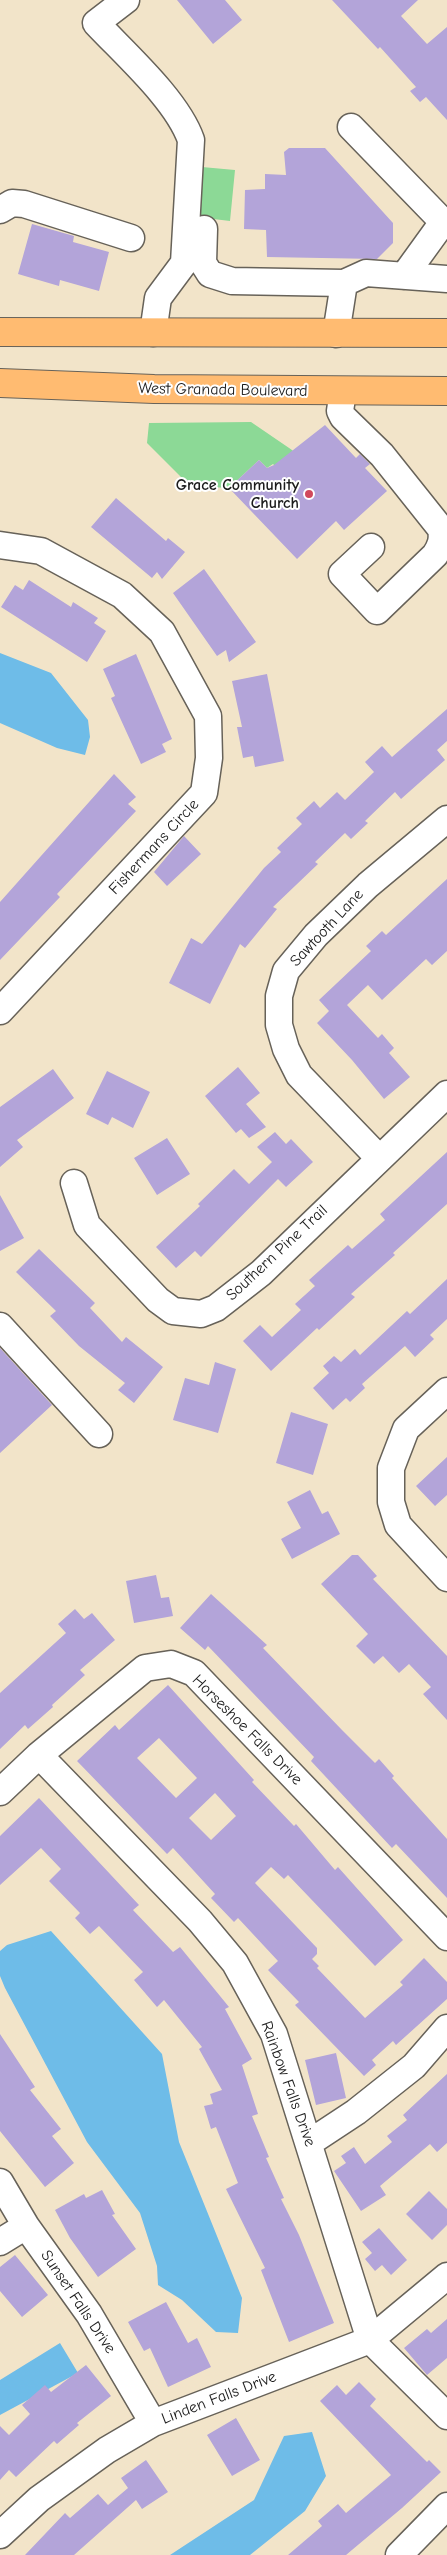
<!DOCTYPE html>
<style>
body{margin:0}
canvas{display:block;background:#f2e4c9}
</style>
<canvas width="447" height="2555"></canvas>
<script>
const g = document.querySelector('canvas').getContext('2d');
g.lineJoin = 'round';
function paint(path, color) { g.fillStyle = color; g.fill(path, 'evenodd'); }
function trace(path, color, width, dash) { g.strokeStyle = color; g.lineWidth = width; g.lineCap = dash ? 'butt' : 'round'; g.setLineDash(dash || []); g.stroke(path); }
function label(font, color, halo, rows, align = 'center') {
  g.font = font + ' "Comic Neue",sans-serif'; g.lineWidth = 4; g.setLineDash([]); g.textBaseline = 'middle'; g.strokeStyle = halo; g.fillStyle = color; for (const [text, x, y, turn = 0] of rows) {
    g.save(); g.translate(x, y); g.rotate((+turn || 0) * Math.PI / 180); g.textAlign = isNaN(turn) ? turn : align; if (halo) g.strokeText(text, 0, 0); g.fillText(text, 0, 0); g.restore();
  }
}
paint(new Path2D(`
 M202,167L235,170L230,221L197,217Z
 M251,422L292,450L303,461L286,477L273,464L267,468L259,460L229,488L190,486L147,443L149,423Z`), '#8cd996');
paint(new Path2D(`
 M0,653L51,673L88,720L90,737L85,755L57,748L0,723Z
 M51,1931L162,2054L179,2142L242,2298L238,2333L216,2332L182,2300L158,2285L157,2266L140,2213L87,2142L5,1988L0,1976V1951L7,1945Z
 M60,2343L78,2373L0,2415V2380Z
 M312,2432L326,2476L305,2511L250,2555H170L254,2500L284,2436Z`), '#6ebce8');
paint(new Path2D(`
 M177,0H225L242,20L213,44Z
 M332,0H418L401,16L427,44L447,27V120L426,97L420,102L410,91L416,87L380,47L378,49Z
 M289,148H325L393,223V243L377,259L267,257L266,230L244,229L245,190L265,189V174L286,175L284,152Z
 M32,224L74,236L73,242L109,252L99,291L60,280L59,286L18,274Z
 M325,425L356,458L360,454L370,464L365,468L387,491L344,530L336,521L297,559L229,488L259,460L267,468L274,465Z
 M116,498L166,541L168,538L185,552L162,579L157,572L152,578L91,527Z
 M204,569L256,642L229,662L226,650L217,656L173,593Z
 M29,580L71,607L73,602L98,618L94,623L106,631L87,662L1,607L15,585L23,590Z
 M136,654L172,739L162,744L166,752L141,764L111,698L115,696L103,669Z
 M267,674L284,761L255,767L253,756L243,758L237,727H242L232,681Z
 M447,709V741L437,750L445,760L401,799L395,792L365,821L368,823L351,839L345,833L315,862L318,864L273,907L277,909L245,948L240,944L210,1004L169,983L191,938L202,944L264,868L281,852L277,848L302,824L296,818L314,801L320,808L337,792L345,800L374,772L365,762L382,746L392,757Z
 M114,774L136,797L128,804L136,811L57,894L60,897L0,960V902Z
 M184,836L201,854L167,886L154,872Z
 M447,879V951L432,965L426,959L382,1000L368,985L347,1005L378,1038L382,1034L394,1048L389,1053L410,1077L384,1099L352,1060L317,1023L329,1011L319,1000L371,951L366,946L382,931L386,935Z
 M238,1067L260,1093L246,1104L266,1127L249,1138L241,1129L236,1133L205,1096Z
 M53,1069L74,1098L17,1140L23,1147L0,1167V1107Z
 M107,1071L150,1092L133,1128L112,1117L108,1125L86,1114Z
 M275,1132L286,1144L291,1139L313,1162L286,1187L278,1179L201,1257L195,1251L176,1268L156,1247L200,1206L198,1204L234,1169L249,1184L272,1162L257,1147Z
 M167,1138L190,1174L157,1195L134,1158Z
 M447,1152V1204L393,1253L395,1255L351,1294L355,1297L319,1330L317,1328L271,1371L243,1341L260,1325L272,1337L301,1310L295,1304L315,1286L309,1280L348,1245L352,1249L385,1220L380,1214Z
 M0,1195L24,1238L0,1251Z
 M39,1249L95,1303L90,1308L122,1342L126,1337L163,1367L134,1403L118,1390L125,1383L79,1346L50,1316L56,1311L16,1272Z
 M447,1279V1319L430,1335L434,1339L415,1357L405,1346L362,1384L365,1388L350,1402L346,1398L333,1410L313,1388L329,1373L323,1366L334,1356L341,1362L355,1349L360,1355L407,1311L410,1314Z
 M0,1348L52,1405L0,1453Z
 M215,1362L236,1369L218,1433L173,1420L185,1378L209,1385Z
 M291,1412L328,1424L313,1475L276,1463Z
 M447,1457V1495L435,1506L416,1486Z
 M310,1490L322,1514L328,1511L340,1534L292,1559L281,1539L301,1528L287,1502Z
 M352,1555H358L377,1576L373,1579L447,1656V1720L423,1694L431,1687L409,1664L399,1673L383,1656L374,1664L356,1646L368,1634L321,1584Z
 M156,1575L161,1598L169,1597L173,1616L134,1623L126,1581Z
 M211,1594L267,1645L263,1648L342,1730L375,1763L379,1759L394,1776L392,1778L447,1839V1898L396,1844L392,1848L311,1761L314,1757L208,1646L205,1650L180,1628Z
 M75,1609L84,1619L92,1613L115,1640L80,1670L85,1675L52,1705L53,1707L28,1729L25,1725L0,1749V1693L66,1633L58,1624Z
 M168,1685L254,1780L252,1782L294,1826L296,1824L335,1870L338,1867L403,1940L375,1966L288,1875L284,1879L271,1867L255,1883L317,1948V1954L312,1959L319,1966L317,1968L365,2018L403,1985L400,1982L424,1958L447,1982V1999L396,2045L393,2041L372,2060L376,2065L364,2076L295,2005L299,2002L268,1970L278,1961L238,1918L234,1922L211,1898L215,1894L173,1848L167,1854L77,1761L115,1725L119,1730ZM159,1738L197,1778L176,1798L137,1758ZM215,1793L236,1816L211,1840L189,1818Z
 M39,1798L139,1905L133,1910L173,1952L180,1947L229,2007L225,2009L252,2059L242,2065L258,2114L252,2116L269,2157L266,2158L284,2198L281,2199L299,2235L334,2323L289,2342L261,2270L265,2268L226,2189L238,2183L216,2127L211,2129L204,2106L213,2104L210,2094L222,2090L199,2049L202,2047L164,2000L157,2007L134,1980L143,1972L99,1926L90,1934L75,1918L80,1913L49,1881L61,1869L41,1848L0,1885V1836Z
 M0,2034L35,2087L30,2090L61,2129L52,2136L74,2163L45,2187L0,2131Z
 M336,2053L346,2098L316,2105L305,2060Z
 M447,2074V2143L437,2152L430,2144L380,2186L386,2195L361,2211L334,2171L346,2163L341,2156L354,2147L365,2164L392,2142L387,2136L407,2120L403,2115Z
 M102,2190L115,2214L112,2215L136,2249L98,2277L70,2238L55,2210L84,2194L86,2198Z
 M429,2191L447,2209V2225L432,2240L406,2214Z
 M379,2228L407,2260L391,2275L382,2265L375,2271L365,2259L372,2253L362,2242Z
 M15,2255L48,2295L22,2317L0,2291V2267Z
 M166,2302L188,2343L197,2338L211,2367L168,2387L150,2348L144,2351L128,2322Z
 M447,2319V2358L427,2375L404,2348L427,2329L431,2333Z
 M86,2365L111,2396L77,2423L79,2425L57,2444L54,2441L16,2477L9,2470L0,2480V2426L9,2435L30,2414L22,2405L45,2385L51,2392Z
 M359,2382L376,2399L370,2406L427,2462L429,2460L441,2472L402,2508L346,2555H288L322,2526L318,2521L338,2504L346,2513L391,2475L320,2401L337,2385L346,2395Z
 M236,2418L260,2460L232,2476L207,2435Z
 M146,2460L168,2492L142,2509L136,2500L74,2555H25L65,2513L70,2518L98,2494L108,2505L128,2488L121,2478Z`), '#b3a4d9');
const minor = new Path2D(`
 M126,0L96,23C126,55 177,100 191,140L184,263L158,298L153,333
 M351,127L447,226
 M0,210L12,203L24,204L131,238
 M204,229L203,263L210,274L232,281L344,283
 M404,276L443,222
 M336,334L344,283L366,273L447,279
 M343,391L340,411L343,417L382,455L441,529C443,539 441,546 435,555L377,611L342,574L371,547
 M0,545L41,551L122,595L162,632L208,716L209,758L204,793L0,1011
 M378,1157L299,1075L286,1049L279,1025V996L286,971L316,935L368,885L447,819
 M74,1183L87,1225L158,1300L173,1311L201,1314L216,1308L261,1273L447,1094
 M0,1326L99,1434
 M447,1391L406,1429L391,1468V1502L398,1525L447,1578
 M39,1755L200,1921L235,1963L274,2034L370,2340L447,2416
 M0,1792L39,1755L145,1668L171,1664L194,1673L447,1937
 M309,2143L356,2112L414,2066L447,2028
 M0,2182L26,2226L89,2314L153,2423
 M0,2242L26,2226
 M0,2535L39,2499L107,2450L153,2423L370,2340L447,2276
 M399,2555L447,2506`);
const major = new Path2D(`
 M0,332L447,333
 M0,383L154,389L447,391`);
trace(minor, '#676259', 29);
trace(major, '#676259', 30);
trace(minor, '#fff', 26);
trace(major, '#ffbb71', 28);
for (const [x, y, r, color] of [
 [309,494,5,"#d1495b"]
]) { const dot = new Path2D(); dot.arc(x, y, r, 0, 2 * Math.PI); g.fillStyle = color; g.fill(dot); trace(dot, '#fff', 2); }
label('16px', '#1c1c1c', '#fff', [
 ["West Granada Boulevard",223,390,1],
 ["Fishermans Circle",154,847,-47],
 ["Sawtooth Lane",327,928,-47],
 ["Southern Pine Trail",277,1253,-43],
 ["Horseshoe Falls Drive",247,1730,45],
 ["Rainbow Falls Drive",288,2084,70],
 ["Sunset Falls Drive",78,2302,56],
 ["Linden Falls Drive",219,2398,-21]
]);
label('bold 16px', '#1c1c1c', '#fff', [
 ["Grace Community",299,485],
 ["Church",299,503]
], 'right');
</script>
